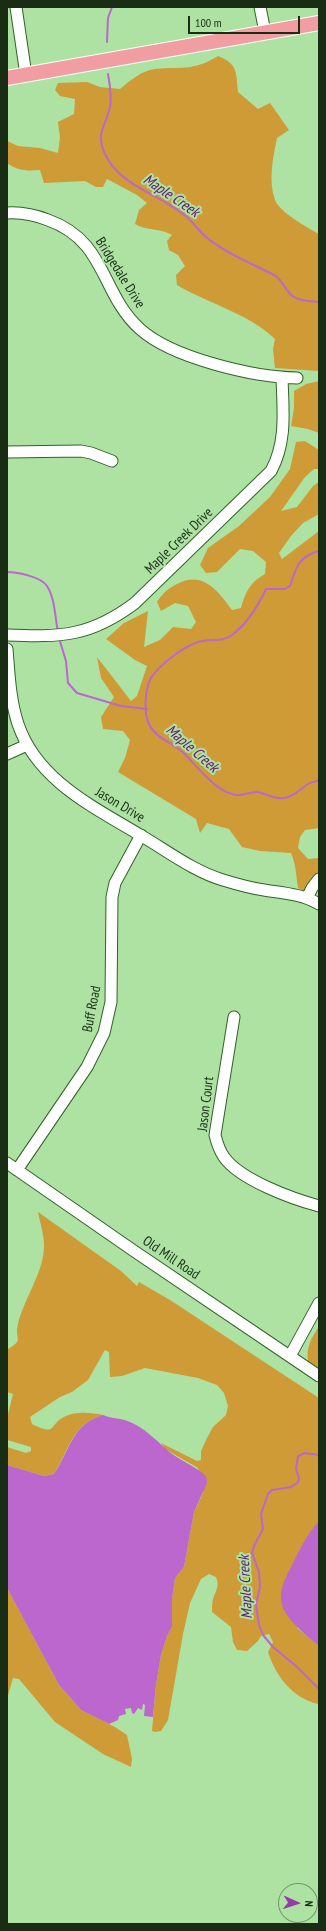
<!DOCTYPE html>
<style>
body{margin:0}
#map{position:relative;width:326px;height:1931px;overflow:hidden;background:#ade2a3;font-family:"PT Sans Narrow",sans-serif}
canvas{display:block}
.frame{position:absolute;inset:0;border:8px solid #192d15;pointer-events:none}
.north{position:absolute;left:278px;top:1883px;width:40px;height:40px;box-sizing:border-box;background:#ade2a3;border:1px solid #729a6a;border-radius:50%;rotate:93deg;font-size:11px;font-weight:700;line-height:16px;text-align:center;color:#192d15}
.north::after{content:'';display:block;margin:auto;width:14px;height:18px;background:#953ca7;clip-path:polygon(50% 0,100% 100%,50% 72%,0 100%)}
.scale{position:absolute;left:188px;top:16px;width:112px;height:18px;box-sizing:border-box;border:2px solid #192d15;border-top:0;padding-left:5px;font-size:12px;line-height:14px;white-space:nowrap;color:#192d15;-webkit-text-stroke:3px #ade2a3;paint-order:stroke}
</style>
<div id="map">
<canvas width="326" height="1931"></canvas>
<div class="frame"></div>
<div class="north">N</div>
<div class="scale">100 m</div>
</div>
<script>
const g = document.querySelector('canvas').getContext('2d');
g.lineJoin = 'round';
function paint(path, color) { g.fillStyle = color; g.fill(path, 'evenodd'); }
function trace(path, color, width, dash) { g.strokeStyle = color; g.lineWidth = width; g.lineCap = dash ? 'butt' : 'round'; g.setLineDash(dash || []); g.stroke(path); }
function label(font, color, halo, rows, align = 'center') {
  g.font = font + ' "PT Sans Narrow",sans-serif'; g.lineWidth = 4; g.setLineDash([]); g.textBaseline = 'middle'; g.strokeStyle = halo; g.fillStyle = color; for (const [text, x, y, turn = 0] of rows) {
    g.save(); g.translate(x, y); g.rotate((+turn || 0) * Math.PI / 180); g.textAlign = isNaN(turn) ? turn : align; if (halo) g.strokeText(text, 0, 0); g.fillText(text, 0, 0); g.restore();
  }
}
paint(new Path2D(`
 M218,56C238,64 236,72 238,92L258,109L270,103L289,130L277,138C273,158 268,180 275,200C279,212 308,228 319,234V371L275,368L273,349L275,339C248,313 209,304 177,285L176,275L185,266L178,255L169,250L167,241L172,235C160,228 147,231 135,224L139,210L147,203L137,195L107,179L103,187H96L85,181L44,183L40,170C27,171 18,171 7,163V141L18,146L40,148L58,153L60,138L58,122L74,114L75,99L60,96L55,90L58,83L87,82L100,87L120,89C131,80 141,71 155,69C182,66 192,72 218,56Z
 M319,381V433L308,429L291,426L294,408V391L306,384Z
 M305,441L319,450V469H314L305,477L281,511L297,507L313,486L319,482V514L303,523L291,536L279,553L282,559L319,531V828L305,830L300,837L298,848L308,859L319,858V874L306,892L298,888C296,875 296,864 291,853L260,851L242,847L229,829L207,823L200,833L196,819L118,772L125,758L130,740L123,731L103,729L101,717L114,697L101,678L97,657L131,701L137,696L147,666L135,660L106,639L124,623L148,611L144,647L160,640L173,627L191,629L196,622L188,606L175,603L161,611L157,602C163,593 167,589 177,584C203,570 218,591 232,610L241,608C245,593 250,582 265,574L266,562L253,551L240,549L217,572L206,573L200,565L208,548L239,526L270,497L290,469L296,442Z
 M38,1212L121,1271L137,1286L139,1282L170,1300L319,1398V1521L296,1557L297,1628L319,1646L318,1704C292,1698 276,1676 268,1652L273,1642L269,1634L261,1636L258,1641L247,1651L237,1650L233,1642L231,1627L212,1612C212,1608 212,1603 213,1599C216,1590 220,1586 216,1577L209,1574L201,1579L190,1603L183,1634L168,1720L161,1731L155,1732L152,1731L156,1685L161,1655L167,1636L172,1627V1599L175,1578L184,1567L194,1512L203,1493L198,1468L165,1449L161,1443L197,1461L201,1460V1451L207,1438L213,1427L226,1415L228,1406L224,1393L217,1385L198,1378L145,1368L122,1376L110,1377L109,1352L105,1350L88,1380L72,1392L60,1397L30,1417L32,1424C58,1437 48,1424 66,1416C76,1411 92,1413 103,1415C72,1424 69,1450 54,1474L44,1476L7,1465V1447L26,1453L31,1451V1447L7,1440V1418L13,1394L7,1392V1353L8,1349C25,1339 14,1340 18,1324C24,1299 42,1275 44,1249C45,1237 40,1223 38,1212Z
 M319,1326V1368L308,1361C306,1347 311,1339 319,1326Z
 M7,1588L59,1685L81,1710L115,1727L127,1735L132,1759L131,1767L103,1754L55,1722L19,1679L13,1678L7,1699Z`), '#ce9b37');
paint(new Path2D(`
 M103,1415C112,1419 122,1418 130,1422C143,1427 155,1439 165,1448C176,1459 194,1465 206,1476L207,1483L194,1512L184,1567L175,1578L172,1599V1627L167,1636L161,1655L156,1685L153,1717L144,1716L145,1705L143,1704L142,1710L138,1708L134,1714L132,1713L131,1708L125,1709L126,1714L119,1716L118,1720L109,1724L81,1710L59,1685L7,1588V1465L44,1476L54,1474C70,1450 72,1424 103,1415Z
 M319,1521V1646C306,1635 280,1616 281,1597C281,1585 287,1575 292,1565C299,1550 308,1533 319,1521Z`), '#bb67cd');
trace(new Path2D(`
 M107,42L108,18L112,7
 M108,74C110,85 112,97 110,107C106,126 95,133 105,154C119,185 158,194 183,214C192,220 198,231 207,238C227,254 253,264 276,276C282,281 285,288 290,294C297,301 310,301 319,302
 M319,551C298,557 297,566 290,586L285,589H266C258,606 248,623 232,635C223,642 214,639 203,641C187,643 152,669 148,685C145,696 144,714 149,724C155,737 168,741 179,749C195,762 211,788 232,794C241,798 249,791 258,792C268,794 274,800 284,798C294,797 300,789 308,784C311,782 315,782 319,780
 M7,572C18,572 41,577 47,586C55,598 55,618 58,632
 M59,638L66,661L68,683L77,693L121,706L147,709
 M319,1455L305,1453L298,1456L296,1469L299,1478L298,1482L291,1487L272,1490L268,1494L261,1514L263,1529L254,1546L252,1553L259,1572L260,1587L256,1605L259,1625L263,1635L273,1647L296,1666L319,1689`), '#bb67cd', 2);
const minor = new Path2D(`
 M16,7L26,75
 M260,7L265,32
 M7,213C22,212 35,215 48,220C107,241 100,293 140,329C172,358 253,377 297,378
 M7,452L81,451L91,453L112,461
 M7,635C61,637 90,637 135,603L271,471C287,442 283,410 282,378
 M7,649C9,673 10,700 18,724C37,780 92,806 140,835C166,850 193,871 223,880C236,884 250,888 264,890C283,893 302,894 319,904
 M7,754L27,745
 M307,898L312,888L319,879
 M234,1017L215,1135C217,1143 219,1150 224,1157C240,1180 293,1199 319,1206
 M7,1163L134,1251L319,1376
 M17,1170L87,1067L104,1033L111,1002L112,897L115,883L141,835
 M290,1356L319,1303`);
const major = new Path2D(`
 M7,78L319,23`);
trace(minor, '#326129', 13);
trace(major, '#fff', 16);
trace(minor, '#fff', 11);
trace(major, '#f19ea2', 14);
label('14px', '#192d15', '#ade2a3', [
 ["Bridgedale Drive",120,273,58],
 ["Maple Creek Drive",179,541,-44],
 ["Jason Drive",120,805,31],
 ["Buff Road",92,1009,-79],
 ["Jason Court",206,1104,-83],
 ["Old Mill Road",171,1258,34]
]);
label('italic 15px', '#651675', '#ade2a3', [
 ["Maple Creek",171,196,34],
 ["Maple Creek",192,749,41],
 ["Maple Creek",246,1587,-93]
]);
</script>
